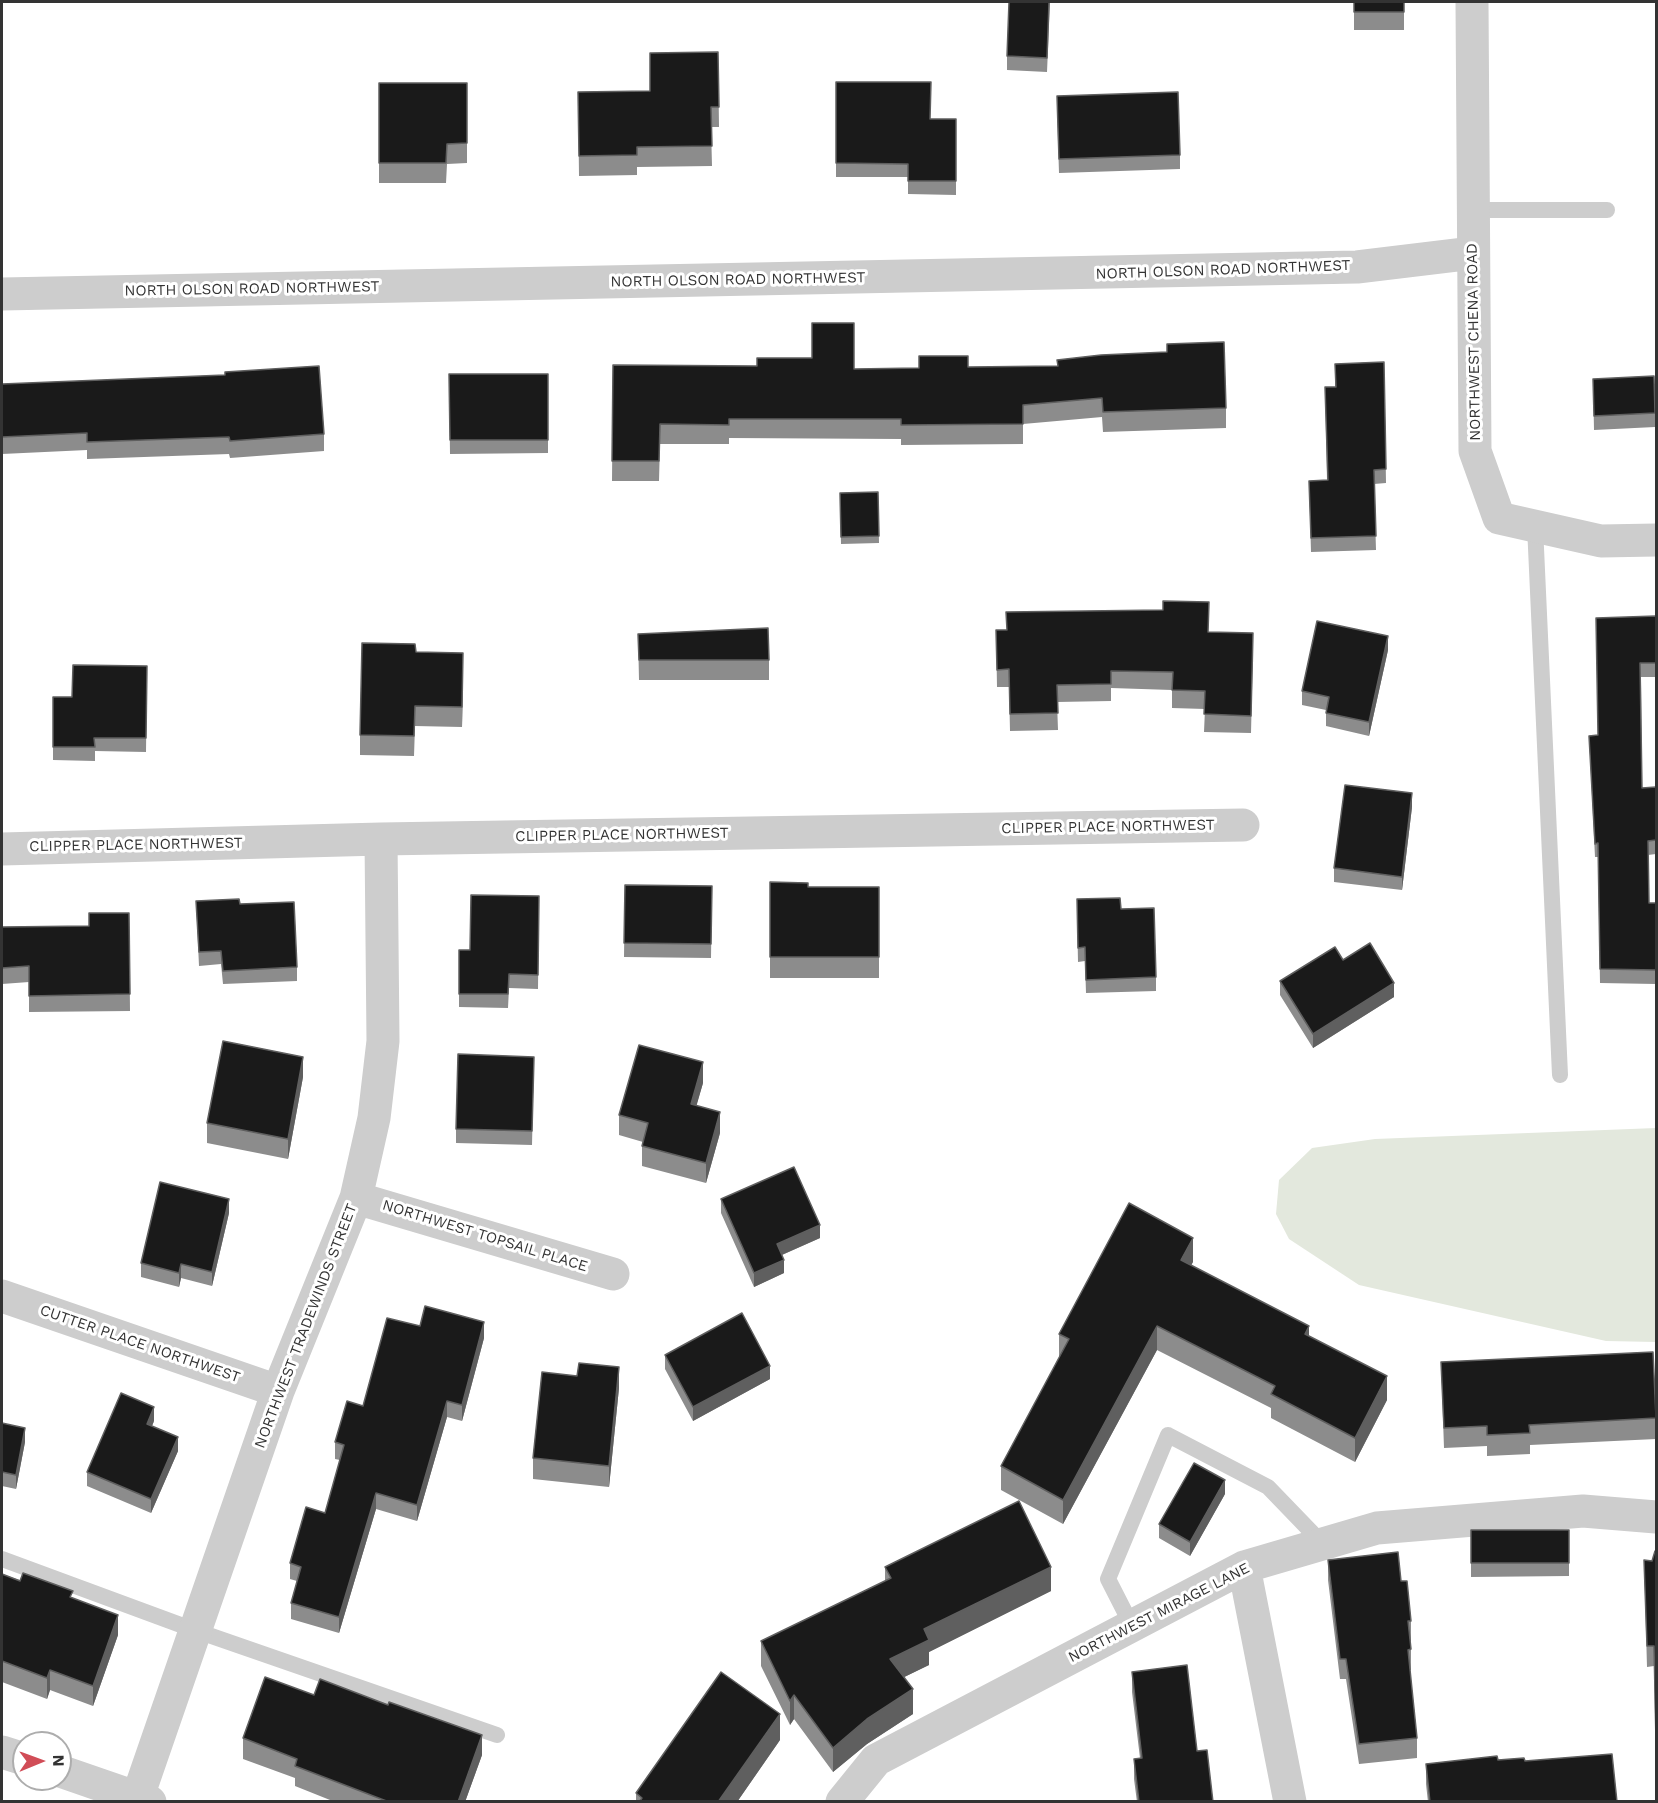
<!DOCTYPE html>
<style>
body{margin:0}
#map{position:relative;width:1658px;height:1803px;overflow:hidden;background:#fff;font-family:"Work Sans",sans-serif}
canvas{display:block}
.frame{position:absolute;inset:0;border:3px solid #333;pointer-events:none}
.north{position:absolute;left:12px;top:1731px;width:60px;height:60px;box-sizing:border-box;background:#fff;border:2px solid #adadad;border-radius:50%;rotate:89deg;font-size:16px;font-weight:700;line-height:24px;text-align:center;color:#333}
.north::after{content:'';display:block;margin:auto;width:21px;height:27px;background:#d14d57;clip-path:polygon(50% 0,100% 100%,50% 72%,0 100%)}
</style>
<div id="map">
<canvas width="1658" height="1803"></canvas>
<div class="frame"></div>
<div class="north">N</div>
</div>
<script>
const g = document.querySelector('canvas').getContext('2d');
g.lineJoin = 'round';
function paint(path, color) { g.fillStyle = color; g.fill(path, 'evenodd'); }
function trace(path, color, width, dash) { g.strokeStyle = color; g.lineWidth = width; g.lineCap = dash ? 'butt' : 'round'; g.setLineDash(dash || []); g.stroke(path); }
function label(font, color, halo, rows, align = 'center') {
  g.font = font + ' "Work Sans",sans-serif'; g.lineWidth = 6; g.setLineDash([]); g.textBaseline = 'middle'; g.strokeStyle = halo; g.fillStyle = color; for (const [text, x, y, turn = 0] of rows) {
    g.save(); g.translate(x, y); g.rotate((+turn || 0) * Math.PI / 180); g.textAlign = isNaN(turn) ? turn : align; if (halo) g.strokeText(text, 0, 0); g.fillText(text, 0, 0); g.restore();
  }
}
paint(new Path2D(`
 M1656,1128V1342L1606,1341L1359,1285L1289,1239L1276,1214L1279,1180L1312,1148L1375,1139Z`), '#e3e8dd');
trace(new Path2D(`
 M1473,210H1607
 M1535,526L1560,1075
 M2,1559L197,1631L497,1735
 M1132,1626L1108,1579L1168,1435L1268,1487L1323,1544`), '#cdcdcd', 16);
trace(new Path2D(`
 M1472,2L1475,451L1499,518L1601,541L1656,540
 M2,294L1357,267L1473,253
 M2,849L381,839L1243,825
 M356,1198L613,1274
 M2,1296L278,1391
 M1244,1567L1290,1802
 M2,1752L24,1759
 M60,1771L150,1802
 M133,1802L138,1796L278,1391L356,1198L374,1118L383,1041L381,839
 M842,1802L876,1760L1244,1567L1377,1528L1583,1511L1656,1517`), '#cdcdcd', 33);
paint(new Path2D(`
 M1050,2L1047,72L1007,70V56Z
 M1354,2H1404V30H1354Z
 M718,52L719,127H711L712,166L637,167V175L579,176L578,92L650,91Z
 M836,82L930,119H956V195L908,194V177H836Z
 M379,83H467V163L447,164L446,183H379Z
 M1057,110L1180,155V169L1059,173Z
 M1057,360L1226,408V428L1103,432L1102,417L1023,424V444L901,445V439L729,438V444H660L659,481H612L613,365L854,369L1057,366Z
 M1384,362L1386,483L1374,484L1376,550L1311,552L1309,481L1327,480L1325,387H1335V364Z
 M449,374H548V453L450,454Z
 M1593,379L1655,413V427L1594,430Z
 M2,384L324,434V451L230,458L229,454L87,459V450L2,454Z
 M878,492L879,543L841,544L840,493Z
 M1656,616V677H1641L1642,788L1656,787V854L1648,855L1649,903H1656V984L1600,983L1598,857H1595L1589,736L1598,735Z
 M996,630L1208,632L1253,650L1251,733L1204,732L1205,709L1172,708V690L1111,688V701L1057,702L1058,730L1010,731L1009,687H997Z
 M638,634L769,660V680H639Z
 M1388,650L1369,736L1326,726V710L1302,705V691Z
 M416,652L463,674L462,727L415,726L414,756L360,755V735Z
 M147,666L146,752L95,751V761L53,760V697H72Z
 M1412,807L1402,890L1334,882V868Z
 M770,882L808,887H879V978H770Z
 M625,885L712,886L711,958L624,957Z
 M539,896L538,989L509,988L508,1008L459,1007V950H470Z
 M196,901L240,904L297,967V981L223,984L221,964L199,966Z
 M1121,909L1156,977V991L1086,993L1085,961L1078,962L1077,913Z
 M129,913L130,1011L29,1012V982L2,984V927L89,926Z
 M1343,960L1394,997L1313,1048L1280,995V981Z
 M534,1057L532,1145L456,1143V1129Z
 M303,1077L288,1159L207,1143V1123Z
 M703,1083L696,1106L720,1133L706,1183L642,1166V1146L643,1142L619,1135V1115Z
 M721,1199L820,1238L782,1255L784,1273L754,1287L721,1213Z
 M229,1213L212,1286L181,1278L179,1287L141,1277V1263Z
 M1193,1262L1191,1265L1309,1336L1387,1400L1355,1462L1271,1418V1408L1157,1350L1063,1524L1001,1490V1466L1059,1358V1334Z
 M420,1326L484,1338L462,1421L447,1417L417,1521L376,1509L339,1633L291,1619V1603L297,1581L290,1579V1563L325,1513L340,1460L335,1459V1442L363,1406Z
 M665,1355L770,1379L693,1421L665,1369Z
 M1441,1362L1656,1418V1439L1530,1445V1454L1487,1456V1446L1444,1448Z
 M619,1388L609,1487L533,1479V1458Z
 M154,1421L152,1426L178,1451L151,1513L87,1486V1472Z
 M2,1423L25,1442L16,1489L2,1486Z
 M1225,1494L1190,1556L1159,1538V1524Z
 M1471,1530H1569V1576L1471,1577Z
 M1656,1551V1763L1654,1666L1647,1667L1644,1560L1652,1561Z
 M1328,1560L1401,1581L1411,1621V1641H1410L1411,1649V1670H1410L1417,1738V1758L1359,1764L1346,1679H1340L1328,1580Z
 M885,1567L1051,1591L929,1652V1665L904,1677L913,1714L867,1744L833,1772L794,1719L790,1725L761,1666V1641L885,1581Z
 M2,1574L73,1598L118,1635L93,1706L50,1690L47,1699L2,1682Z
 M1132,1672L1197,1751L1213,1802H1137L1134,1779V1759L1140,1758L1132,1692Z
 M314,1695L482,1755L465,1802H335L295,1786V1778L243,1759V1738Z
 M780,1740L737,1802H636V1793Z
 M1498,1760L1525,1761L1617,1802H1428L1426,1784V1764Z`), '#8c8c8c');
paint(new Path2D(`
 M1388,636V650L1369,736V722Z
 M463,653V674L462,727V707Z
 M1412,793V807L1402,890V877Z
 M1394,983V997L1313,1048V1034Z
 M303,1057V1077L288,1159V1139Z
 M703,1062V1083L691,1125V1104Z
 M720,1112V1133L706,1183V1163Z
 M229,1199V1213L212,1286V1272Z
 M820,1225V1238L777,1257V1244Z
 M1193,1238V1262L1181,1284V1260Z
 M784,1260V1273L754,1287V1273Z
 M181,1264V1278L179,1287V1273Z
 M484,1322V1338L462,1421V1405Z
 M1157,1326V1350L1063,1524V1500Z
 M1309,1326V1350L1305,1334Z
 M770,1366V1379L693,1421V1407Z
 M619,1367V1388L609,1487V1466Z
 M1387,1376V1400L1355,1462V1438Z
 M447,1401V1417L417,1521V1505Z
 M154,1407V1421L147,1438V1424Z
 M25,1428V1442L16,1489V1475Z
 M178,1437V1451L151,1513V1499Z
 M1225,1480V1494L1190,1556V1542Z
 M376,1493V1509L339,1633V1617Z
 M1051,1567V1591L929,1652V1665L890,1684V1659L924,1629Z
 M118,1615V1635L93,1706V1686Z
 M50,1670V1690L47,1699V1678Z
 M913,1689V1714L867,1744L833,1772V1748L867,1719Z
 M794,1695V1719L790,1725V1701Z
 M780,1714V1740L737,1802H718Z
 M482,1735V1755L465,1802H458Z`), '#5f5f5f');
const building = new Path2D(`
 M1009,2H1049L1047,58L1007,56Z
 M1354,2H1404V12H1354Z
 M718,52L719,107H711L712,146L637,147V155L579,156L578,92L650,91V53Z
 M836,82H931L930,119H956V181H908V164L836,163Z
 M379,83H467V143L447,144L446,163H379Z
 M1178,92L1180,155L1059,159L1057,96Z
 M812,323H854V369L919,368V356H968V367L1058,366L1057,360L1101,355L1167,352V344L1224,342L1226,408L1103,412L1102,398L1023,405V424L901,425V419H729V425L660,424L659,461H612L613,365L757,366V358H812Z
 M1384,362L1386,469L1374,470L1376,536L1311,538L1309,481L1328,480L1325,387H1336L1335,364Z
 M319,366L324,434L230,441L229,437L87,442V433L2,437V384L225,375V372Z
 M449,374H548V440H450Z
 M1654,376L1655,413L1594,416L1593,379Z
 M878,492L879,536L841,537L840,493Z
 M1163,601L1209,602L1208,632L1253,633L1251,716L1204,714L1205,691L1172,690L1173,672L1111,671V684L1057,685L1058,713L1010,714L1009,669L997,670L996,630H1007L1006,612L1163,610Z
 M1656,616V663H1640L1642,788L1656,787V840L1648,841L1649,903H1656V970L1600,969L1598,843L1595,844L1589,736L1598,735L1596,618Z
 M1317,621L1388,636L1369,722L1326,713L1329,697L1302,691Z
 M768,628L769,660H639L638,634Z
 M362,643L415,644L416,652L463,653L462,707L415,706L414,736L360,735Z
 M73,665L147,666L146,738H94L95,747H53V697H72Z
 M1345,785L1412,793L1402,877L1334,868Z
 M770,882L808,883V887H879V957H770Z
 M625,885L712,886L711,944L624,943Z
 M471,895L539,896L538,975L509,974L508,994H459V950H470Z
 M1120,898L1121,909L1154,908L1156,977L1086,980L1085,947L1078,948L1077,899Z
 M239,899L240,904L294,902L297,967L223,971L221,951L199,952L196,901Z
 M89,913H129L130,994L29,996V966L2,968V927L89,926Z
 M1370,943L1394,983L1313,1034L1280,981L1335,947L1343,960Z
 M223,1041L303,1057L288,1139L207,1123Z
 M639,1045L703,1062L691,1104L720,1112L706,1163L642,1146L648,1123L619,1115Z
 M458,1054L534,1057L532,1131L456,1129Z
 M794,1167L820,1225L777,1244L784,1260L754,1273L721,1199Z
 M160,1182L229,1199L212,1272L181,1264L179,1273L141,1263Z
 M1129,1203L1193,1238L1181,1260L1309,1326L1305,1334L1387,1376L1355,1438L1271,1394L1275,1386L1157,1326L1063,1500L1001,1466L1069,1339L1059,1334Z
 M425,1306L484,1322L462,1405L447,1401L417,1505L376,1493L339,1617L291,1603L301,1567L290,1563L306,1507L325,1513L344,1445L335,1442L347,1401L363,1406L387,1318L420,1326Z
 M742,1313L770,1366L693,1407L665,1355Z
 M1653,1352L1656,1418L1529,1425L1530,1433L1487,1435V1426L1444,1428L1441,1362Z
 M579,1363L619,1367L609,1466L533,1458L542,1372L577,1376Z
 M121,1393L154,1407L147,1424L178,1437L151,1499L87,1472Z
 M2,1423L25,1428L16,1475L2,1472Z
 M1194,1463L1225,1480L1190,1542L1159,1524Z
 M1019,1501L1051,1567L924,1629L929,1640L890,1659L913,1689L867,1719L833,1748L794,1695L790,1701L761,1641L891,1578L885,1567Z
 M1471,1530H1569V1563H1471Z
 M1655,1551H1656V1742L1654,1646H1647L1644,1560L1652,1561Z
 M1398,1552L1401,1581H1407L1411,1621H1408L1411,1649L1408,1650L1417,1738L1359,1744L1346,1659H1340L1328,1560Z
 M23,1573L73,1591L70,1597L118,1615L93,1686L50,1670L47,1678L2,1661V1574L20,1581Z
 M1187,1665L1197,1751L1207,1750L1213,1802H1139L1134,1759L1142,1758L1132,1672Z
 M721,1672L780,1714L718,1802H639L642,1798L636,1793Z
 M265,1677L314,1695L320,1679L388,1705L389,1702L482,1735L458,1802H389L295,1766L297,1759L243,1738Z
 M1612,1754L1617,1802H1430L1426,1764L1497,1756L1498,1760L1524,1758L1525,1761Z`);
paint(building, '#1a1a1a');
trace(building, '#5f5f5f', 1.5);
label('15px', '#333', '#fff', [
 ["NORTH OLSON ROAD NORTHWEST",1223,270,-2],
 ["NORTH OLSON ROAD NORTHWEST",738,280,-1],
 ["NORTH OLSON ROAD NORTHWEST",252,289,-1],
 ["NORTHWEST CHENA ROAD",1474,342,-91],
 ["CLIPPER PLACE NORTHWEST",1108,827,-1],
 ["CLIPPER PLACE NORTHWEST",622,835,-1],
 ["CLIPPER PLACE NORTHWEST",136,845,-1],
 ["NORTHWEST TOPSAIL PLACE",485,1236,17],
 ["NORTHWEST TRADEWINDS STREET",306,1326,-69],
 ["CUTTER PLACE NORTHWEST",140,1344,19],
 ["NORTHWEST MIRAGE LANE",1159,1613,-27]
]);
</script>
